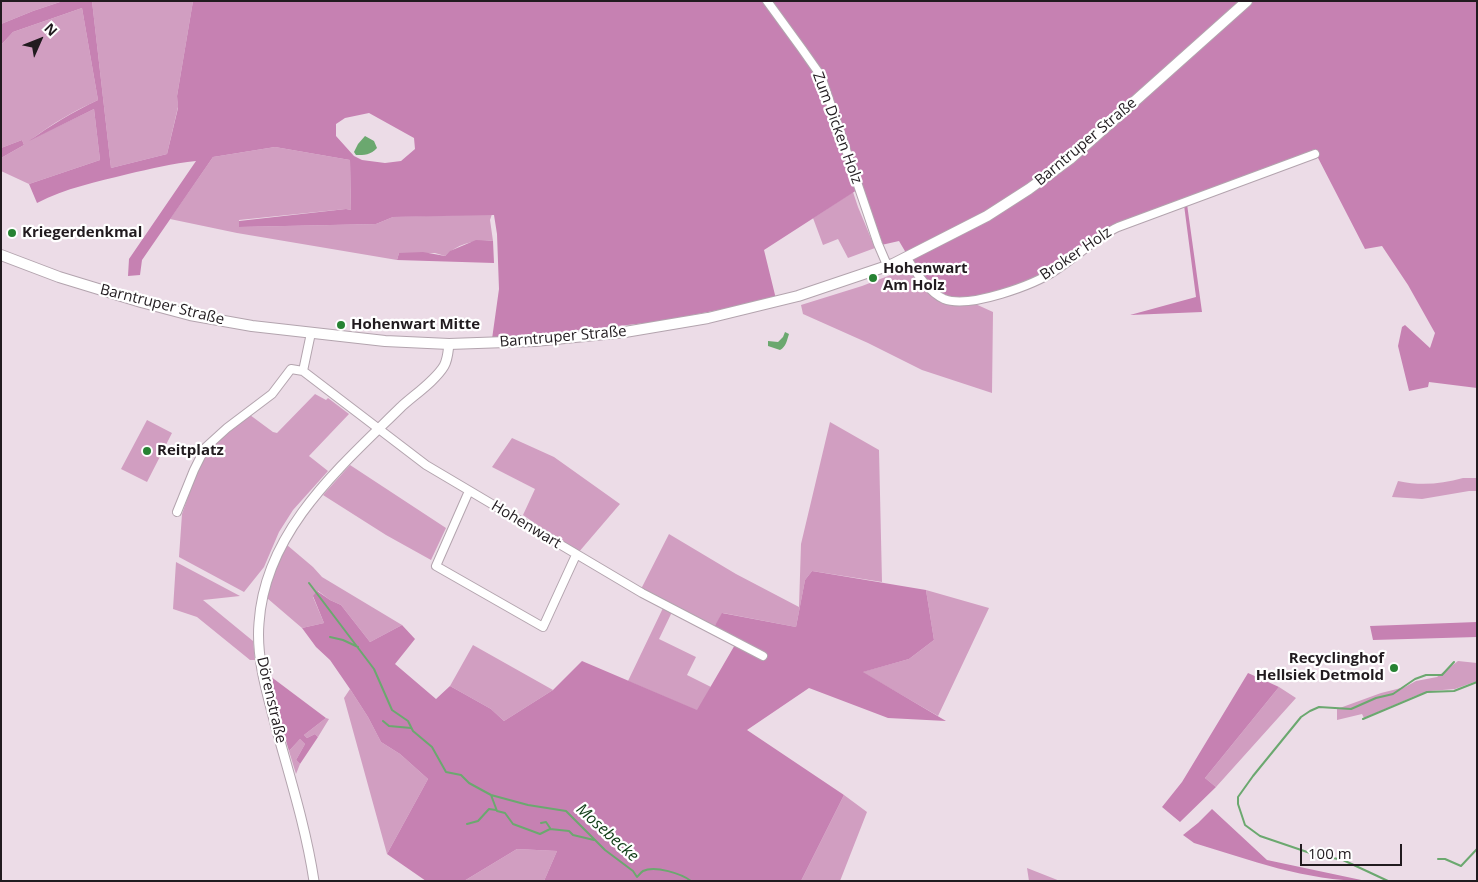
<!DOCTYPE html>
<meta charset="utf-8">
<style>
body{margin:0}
#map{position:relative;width:1478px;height:882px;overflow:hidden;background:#ecdce7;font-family:"Open Sans",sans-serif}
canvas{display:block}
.frame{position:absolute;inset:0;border:2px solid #211b1f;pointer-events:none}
.north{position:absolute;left:15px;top:15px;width:50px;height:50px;-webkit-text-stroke:4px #fff;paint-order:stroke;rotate:46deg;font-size:14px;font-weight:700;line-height:20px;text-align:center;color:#211b1f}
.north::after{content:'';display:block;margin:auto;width:18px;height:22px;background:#211b1f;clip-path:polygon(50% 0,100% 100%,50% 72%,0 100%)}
.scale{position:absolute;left:1300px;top:844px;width:102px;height:22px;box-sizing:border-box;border:2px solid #211b1f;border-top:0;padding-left:6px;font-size:15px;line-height:18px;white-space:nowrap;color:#211b1f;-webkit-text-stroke:4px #fff;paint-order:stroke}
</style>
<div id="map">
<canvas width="1478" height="882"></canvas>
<div class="frame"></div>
<div class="north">N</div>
<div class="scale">100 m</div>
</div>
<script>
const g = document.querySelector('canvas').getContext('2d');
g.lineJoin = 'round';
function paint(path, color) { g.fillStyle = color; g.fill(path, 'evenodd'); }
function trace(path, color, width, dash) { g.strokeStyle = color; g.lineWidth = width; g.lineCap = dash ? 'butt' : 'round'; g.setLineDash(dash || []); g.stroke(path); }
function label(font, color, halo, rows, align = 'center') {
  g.font = font + ' "Open Sans",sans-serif'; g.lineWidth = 4.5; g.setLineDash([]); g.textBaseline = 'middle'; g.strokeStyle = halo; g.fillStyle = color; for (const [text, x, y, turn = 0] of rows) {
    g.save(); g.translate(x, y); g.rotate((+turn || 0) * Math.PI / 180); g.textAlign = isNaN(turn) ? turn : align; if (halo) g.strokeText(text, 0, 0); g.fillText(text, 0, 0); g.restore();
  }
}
paint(new Path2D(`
 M1,1H63L33,11L1,24Z
 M92,1H193L177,96L178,107L167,154L111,168Z
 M82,8L98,100C74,111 53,123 32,139L94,109L100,160L29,184L1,171V158L24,145L22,140L1,148V45L13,32Z
 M275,147L350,160L351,210L346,209L239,220V227L376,224L393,217L492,214L490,220L493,241C475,240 459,243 445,256L435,253H399L397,260L237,233L170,219L213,157Z
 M853,192L858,207L875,248L848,258L838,239L823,245L813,218Z
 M909,268L933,294L971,302L993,312L992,393L922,370L868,343L803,314L801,305L862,286Z
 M315,394L326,400L328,398L349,414L309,456L328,471L293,510L279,532L264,567L244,592L179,557L182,514L198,468L206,454L210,457L215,450L211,447L250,415L273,432L277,433Z
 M147,420L172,433L147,482L121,469Z
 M830,422L879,450L882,582L812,571L805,580L796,627L723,613L714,627L641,589L669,534L736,574L799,607L801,544Z
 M512,438L554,457L620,504L578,553L523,515L535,489L492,467Z
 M350,465L446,528L431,560L386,535L323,495Z
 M1463,478H1477V491H1469L1422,499L1392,497L1398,481C1421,486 1441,484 1463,478Z
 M287,545L313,567L322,577L402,625L370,642L341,605L330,600L318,591L313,597L324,623L302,628L267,598L275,570Z
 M176,562L240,596L203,600L253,641L255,660H250L197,617L173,609Z
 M926,590L989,608L938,716L862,672L909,659L934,640Z
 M663,608L672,612L659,639L696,657L687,675L711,687L698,711L628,681Z
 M473,645L553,690L504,721L491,709L450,686Z
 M1458,661L1477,663V681L1455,689L1430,691L1415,696L1364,718L1362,714L1337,720V709L1381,693L1405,687L1416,681L1437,677Z
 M1279,687L1296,698L1216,787L1205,778Z
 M350,689L368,717L381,742L400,754L428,779L387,854L344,698Z
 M326,718L329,719L318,737L315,734L307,738L304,735Z
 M300,739L305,744L296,760L300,764L296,774L289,751Z
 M844,795L867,812L840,881H801Z
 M517,849L557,851L544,881H464Z
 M1027,868L1060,881H1029Z`), '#d19ec1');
paint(new Path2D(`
 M63,1H92L111,168L167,154L178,108L177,96L193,1H1477V388L1429,382L1428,387L1409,391L1398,346L1402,327L1405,325L1430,348L1435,333L1408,285L1382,246L1365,249L1315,152L1117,225L1045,276L991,294L955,299L940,295L912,263L899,241L877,246L857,190L764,250L776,299L656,322L492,339L499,289L497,234L494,215L393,217L376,224L239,227V221L346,209L351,210L350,160L275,147L213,157L142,260L140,275L128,276L129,259L196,161C173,163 150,169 128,174C96,182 66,188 37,203L29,184L100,160L94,109L29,141C51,125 73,112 98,100L82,8L13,32L1,45V24L33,11ZM369,113L414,138L415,149L401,161L385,163L362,160L354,156L336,136V124L345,118Z
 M22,140L24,145L1,158V148Z
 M1187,204L1202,312L1130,315L1196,297L1184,205Z
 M476,240L493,241L494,263L397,260L399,253L423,252L445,256L450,251Z
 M812,571L926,590L934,640L909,659L863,672L946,721L888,718L809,688L747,730L844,795L801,881H544L557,851L517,849L464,881H426L387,854L428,779L400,754L381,742L368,717L350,689L330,660L316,647L302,628L324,623L313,596L317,591L330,600L341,605L370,642L402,625L415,639L395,664L436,699L450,686L491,709L504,721L553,690L582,661L697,710L736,643L714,627L722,613L796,627L805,580Z
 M1477,622V637L1373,640L1370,626Z
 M1248,673L1279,687L1205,778L1216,787L1180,822L1162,807L1182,782Z
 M270,676L326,718L304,735L307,738L315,734L318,737L300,764L296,760L305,744L300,739L289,751L275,703Z
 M1212,809L1267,860L1366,881C1306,881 1250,860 1194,843L1183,835L1198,823Z`), '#c681b2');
paint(new Path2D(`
 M365,136L374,141L377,148C371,155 364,155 356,155L354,152L358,144Z
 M785,332L789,334C787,340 786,347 780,350L768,346V341L778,342L783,337Z`), '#6ba86f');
trace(new Path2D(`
 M309,583L374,669L392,710L408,721L413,731L432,747L446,772L461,775L469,783L491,795L528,805L566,811L605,850L633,871L637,877C639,875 641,872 643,871C655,865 682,874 691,881
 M330,637L343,640L358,647
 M1363,719L1427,692L1454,691L1477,682
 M383,721L389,726L411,728
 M491,795L497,811L505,813L513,824L540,834L550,829L569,831L573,835L594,840
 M541,823L546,822L550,828
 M467,824L478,821L489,809L496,810
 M1438,859H1445L1461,866L1477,849
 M1388,881L1343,860L1313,854L1260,836L1245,825L1238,804V797L1253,776L1301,717L1310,711L1319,707L1351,709L1376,698L1393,694L1415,679L1426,675H1442L1454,662`), '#6ba86f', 2);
const minor = new Path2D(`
 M767,1L802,49L821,76L878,244L887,265
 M906,257C915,271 928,292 944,299C969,309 1034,285 1056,270C1078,256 1095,238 1118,227L1315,154
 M303,371L426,465L642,593L763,656
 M469,491L436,566L543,627L576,555
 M177,512L194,470L205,448L227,428L272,394L291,369L303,371L311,333`);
const tertiary = new Path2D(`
 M314,881C306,828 290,778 276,727C267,693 256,658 259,623C265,531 340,467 401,407C414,395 435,381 444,366C448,359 448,351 449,344`);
const secondary = new Path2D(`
 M1,255L59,277L141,302L190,315L252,326L385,341L449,344L535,341L625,332L708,318L798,296L893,264L987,216L1029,189L1070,159L1247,1`);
trace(minor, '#b3a4ae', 10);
trace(tertiary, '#b3a4ae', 11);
trace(secondary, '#b3a4ae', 12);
trace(minor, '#fff', 8);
trace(tertiary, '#fff', 9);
trace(secondary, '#fff', 10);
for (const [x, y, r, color] of [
 [12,233,5,"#268233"],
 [873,278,5,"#268233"],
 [341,325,5,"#268233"],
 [147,451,5,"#268233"],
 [1394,668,5,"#268233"]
]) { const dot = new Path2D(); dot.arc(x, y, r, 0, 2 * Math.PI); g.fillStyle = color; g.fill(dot); trace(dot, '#fff', 2); }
label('15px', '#211b1f', '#fff', [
 ["Zum Dicken Holz",837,128,70],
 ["Barntruper Straße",1086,142,-40],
 ["Broker Holz",1076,254,-34],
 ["Barntruper Straße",162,305,14],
 ["Barntruper Straße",563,337,-5],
 ["Hohenwart",526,525,31],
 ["Dörenstraße",271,700,77]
]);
label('bold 15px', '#211b1f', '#fff', [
 ["Kriegerdenkmal",22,233],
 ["Hohenwart",883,269],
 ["Am Holz",883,286],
 ["Hohenwart Mitte",351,325],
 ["Reitplatz",157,451],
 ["Recyclinghof",1384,659,"right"],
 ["Hellsiek Detmold",1384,676,"right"]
], 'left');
label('italic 16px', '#0e3b14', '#fff', [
 ["Mosebecke",607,833,42]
]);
</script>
